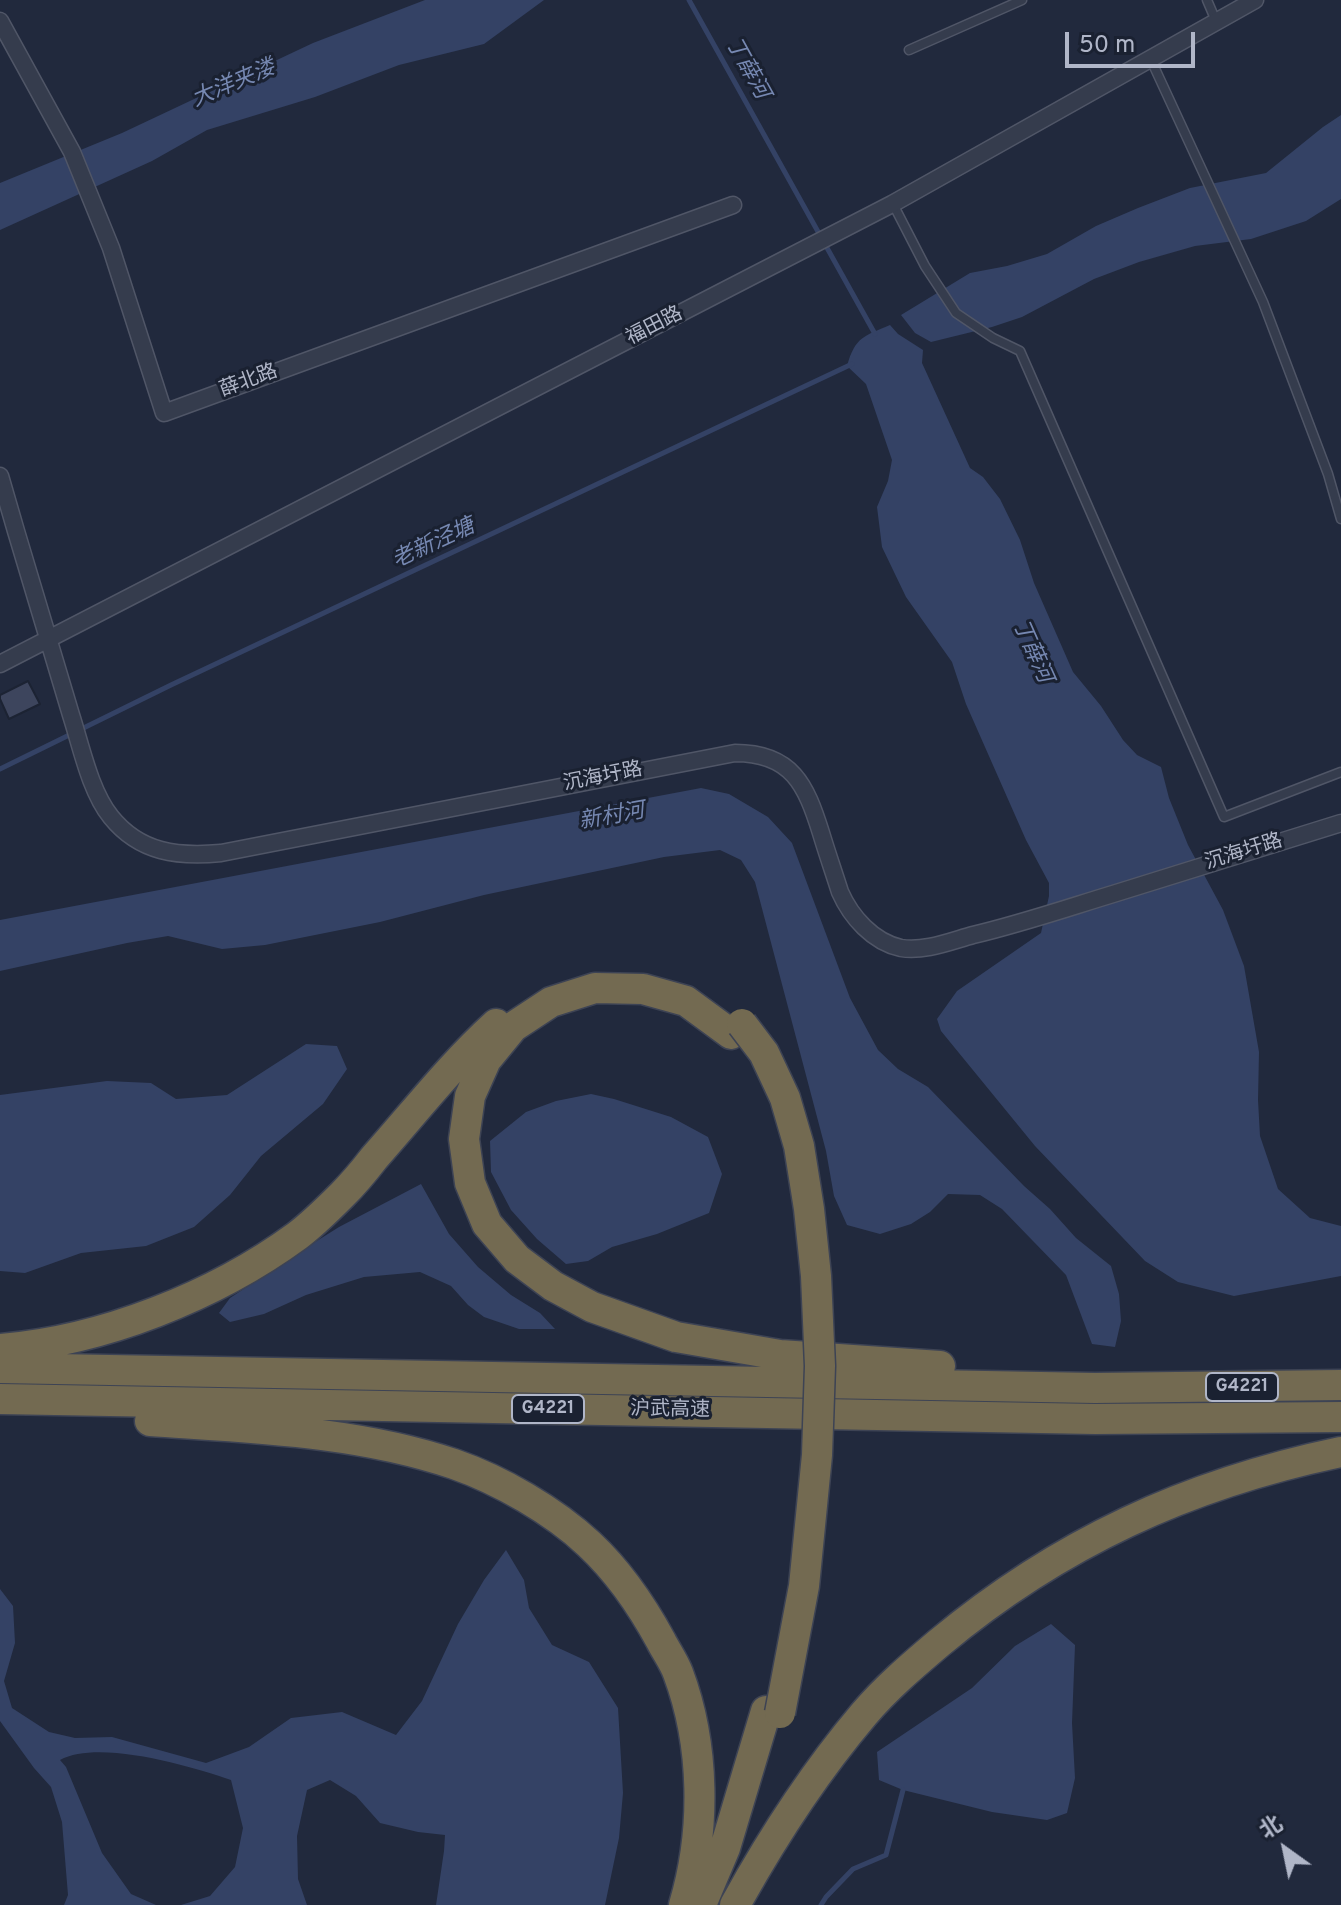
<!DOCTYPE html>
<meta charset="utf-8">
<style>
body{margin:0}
#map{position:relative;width:1341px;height:1905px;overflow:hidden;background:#21293d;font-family:Overpass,"Noto Sans SC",sans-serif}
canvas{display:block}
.north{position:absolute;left:1245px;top:1809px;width:80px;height:80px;-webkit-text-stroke:6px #1a2131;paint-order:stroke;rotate:327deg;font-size:22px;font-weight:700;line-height:32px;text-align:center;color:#b0b6c8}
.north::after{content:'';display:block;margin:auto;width:28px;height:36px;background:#b0b6c8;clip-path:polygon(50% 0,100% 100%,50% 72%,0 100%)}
.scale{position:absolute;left:1065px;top:32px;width:130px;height:36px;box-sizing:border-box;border:4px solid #b0b6c8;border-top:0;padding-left:10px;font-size:24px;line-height:28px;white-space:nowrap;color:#b0b6c8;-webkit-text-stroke:6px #1a2131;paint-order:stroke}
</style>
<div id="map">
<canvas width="1341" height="1905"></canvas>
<div class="north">北</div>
<div class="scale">50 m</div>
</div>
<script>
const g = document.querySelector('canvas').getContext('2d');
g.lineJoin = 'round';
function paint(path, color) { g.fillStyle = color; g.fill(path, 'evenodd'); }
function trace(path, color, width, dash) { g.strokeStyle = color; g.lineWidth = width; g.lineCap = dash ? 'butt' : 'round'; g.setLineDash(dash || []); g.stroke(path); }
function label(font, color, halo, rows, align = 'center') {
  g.font = font + ' Overpass,"Noto Sans SC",sans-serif'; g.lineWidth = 6; g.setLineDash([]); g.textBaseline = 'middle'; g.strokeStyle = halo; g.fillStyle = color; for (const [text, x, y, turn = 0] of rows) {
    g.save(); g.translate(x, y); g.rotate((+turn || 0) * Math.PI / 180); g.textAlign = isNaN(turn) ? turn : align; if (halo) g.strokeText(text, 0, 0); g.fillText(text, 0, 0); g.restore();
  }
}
paint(new Path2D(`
 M425,0H544L484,44L399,65L315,97L207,130L152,161L0,230V183L122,133L313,43Z
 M1341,115V199L1306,221L1251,239L1195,246L1139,262L1094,279L1022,317L992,327L931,342L915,333L901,315L970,273L1007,266L1047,254L1096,226L1138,208L1190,188L1266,173L1323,127Z
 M890,325L898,334L923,350L922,363L970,468L983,477L1000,499L1020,540L1034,583L1073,672L1101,706L1123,740L1137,755L1161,767L1169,798L1188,845L1223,910L1244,966L1259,1052L1258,1100L1260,1136L1278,1189L1310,1218L1341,1226V1276L1234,1296L1178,1282L1145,1261L1035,1146L941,1031L937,1019L957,991L1041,933L1049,896V883L1026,840L966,704L952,662L906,597L882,547L877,507L888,481L892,460L866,384L847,366C855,337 864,336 890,325Z
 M701,788L729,794L768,817L792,843L850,998L878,1050L898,1069L928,1087L1024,1186L1050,1209L1076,1238L1111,1266L1119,1294L1121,1321L1115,1347L1092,1344L1066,1275L1033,1241L1002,1209L980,1195L948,1194L930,1212L911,1224L880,1234L847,1225L834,1196L826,1151L755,882L741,860L720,850L664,857L484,895L380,922L265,945L222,949L168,936L127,943L0,971V920Z
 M306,1044L337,1046L347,1069L323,1104L261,1156L230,1195L194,1227L146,1246L81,1253L25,1273L0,1271V1095L107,1081L151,1083L176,1099L227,1095Z
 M591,1094L614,1099L671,1117L708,1137L722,1174L709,1213L657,1234L612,1247L588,1261L566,1264L537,1239L511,1210L491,1172L490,1141L526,1112L556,1101Z
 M421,1184L449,1234L478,1267L511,1295L540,1313L555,1329H519L484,1317L468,1305L451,1286L420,1272L364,1277L306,1295L264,1314L230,1322L219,1313L230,1298L304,1249L339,1227Z
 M506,1550L524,1580L529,1608L552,1645L589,1662L618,1708L623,1793L619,1838L605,1905H436L444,1851L445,1835L418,1832L380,1823L356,1796L330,1780L307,1790L297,1836L298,1879L307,1905H181L210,1896L235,1867L243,1828L231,1780C190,1766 99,1739 60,1760L66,1767L102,1853L131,1894L156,1905H64L68,1895L62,1822L51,1787L34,1768L0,1721V1589L13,1606L15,1643L4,1681L12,1708L49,1732L75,1738L112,1737L206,1763L249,1747L291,1718L342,1712L396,1735L422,1701L458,1624L484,1580Z
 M1051,1624L1075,1645L1072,1723L1075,1778L1067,1813L1047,1820L992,1812L903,1790L879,1780L877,1752L972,1688L1015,1646Z`), '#344265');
trace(new Path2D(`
 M689,0L875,334
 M0,769L171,685L852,364
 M821,1905L826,1897L853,1869L886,1855L903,1790`), '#344265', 5);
const building = new Path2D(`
 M28,681L40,704L9,719L0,699V695Z`);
paint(building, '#3d455d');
trace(building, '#1c2333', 2);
const service = new Path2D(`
 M1207,0L1216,21
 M909,50L1022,0
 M1151,60L1263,302L1328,474L1341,519
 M893,204L925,266L956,313L993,338L1020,351L1224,817L1341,772`);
const minor = new Path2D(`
 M0,21L72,152L111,248L164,413L733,205
 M0,476C23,556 47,636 71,715C81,746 90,791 111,817C140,853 178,857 221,853L735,753C792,753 806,785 821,833C827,853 834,873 840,892C851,917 873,942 901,948C924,952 951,941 973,935C1020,924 1067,908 1113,894C1189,870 1265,846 1341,823
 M0,664L892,204L1255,0`);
const motorway = new Path2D(`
 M731,1034L686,1001L643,989L595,988L551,1002L513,1027L486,1060L470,1096L464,1139L470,1183L487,1224L517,1259L553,1286L592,1307L676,1337L780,1355L940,1366
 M0,1349C102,1341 215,1296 297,1236C313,1224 328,1209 342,1195C353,1184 364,1171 374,1158C414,1113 451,1065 496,1024
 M0,1368L1095,1388L1341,1385
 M0,1399L1095,1419L1341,1417
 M150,1421C251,1428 357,1431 454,1464C500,1480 554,1511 589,1544C618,1571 642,1606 661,1641C666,1651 674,1662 678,1673C705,1745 706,1831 684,1905
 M701,1905L725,1848L766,1711
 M735,1905C772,1838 814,1773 864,1714C886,1688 913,1665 939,1643C1059,1543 1188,1484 1341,1452`);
trace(service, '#505667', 11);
trace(minor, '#505667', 19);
trace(motorway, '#3d4354', 33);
trace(service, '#353c4d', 8);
trace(minor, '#353c4d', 16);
trace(motorway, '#736a51', 30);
const motorwayBridge = new Path2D(`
 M742,1024L764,1053L785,1098L799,1146L809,1209L816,1276L820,1366L817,1455L804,1586L780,1713`);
trace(motorwayBridge, '#3d4354', 33, []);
trace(motorwayBridge, '#736a51', 30);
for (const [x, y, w] of [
 [1242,1387,72],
 [548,1409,72]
]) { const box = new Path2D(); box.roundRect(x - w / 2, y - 14, w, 28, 6); g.fillStyle = '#1a2131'; g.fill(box); trace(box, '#b0b6c8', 2); }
label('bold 18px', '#b0b6c8', null, [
 ["G4221",1242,1387],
 ["G4221",548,1409]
]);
label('20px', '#b0b6c8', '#1a2131', [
 ["福田路",655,327,-27],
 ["薛北路",249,382,-20],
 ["沉海圩路",603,778,-11],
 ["沉海圩路",1244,853,-17],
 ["沪武高速",670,1411,1]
]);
label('italic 22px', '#7688b2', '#1a2131', [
 ["丁薛河",746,69,61],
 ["大洋夹溇",234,85,-23],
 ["老新泾塘",434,545,-25],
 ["丁薛河",1031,652,66],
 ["新村河",612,818,-10]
]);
</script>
